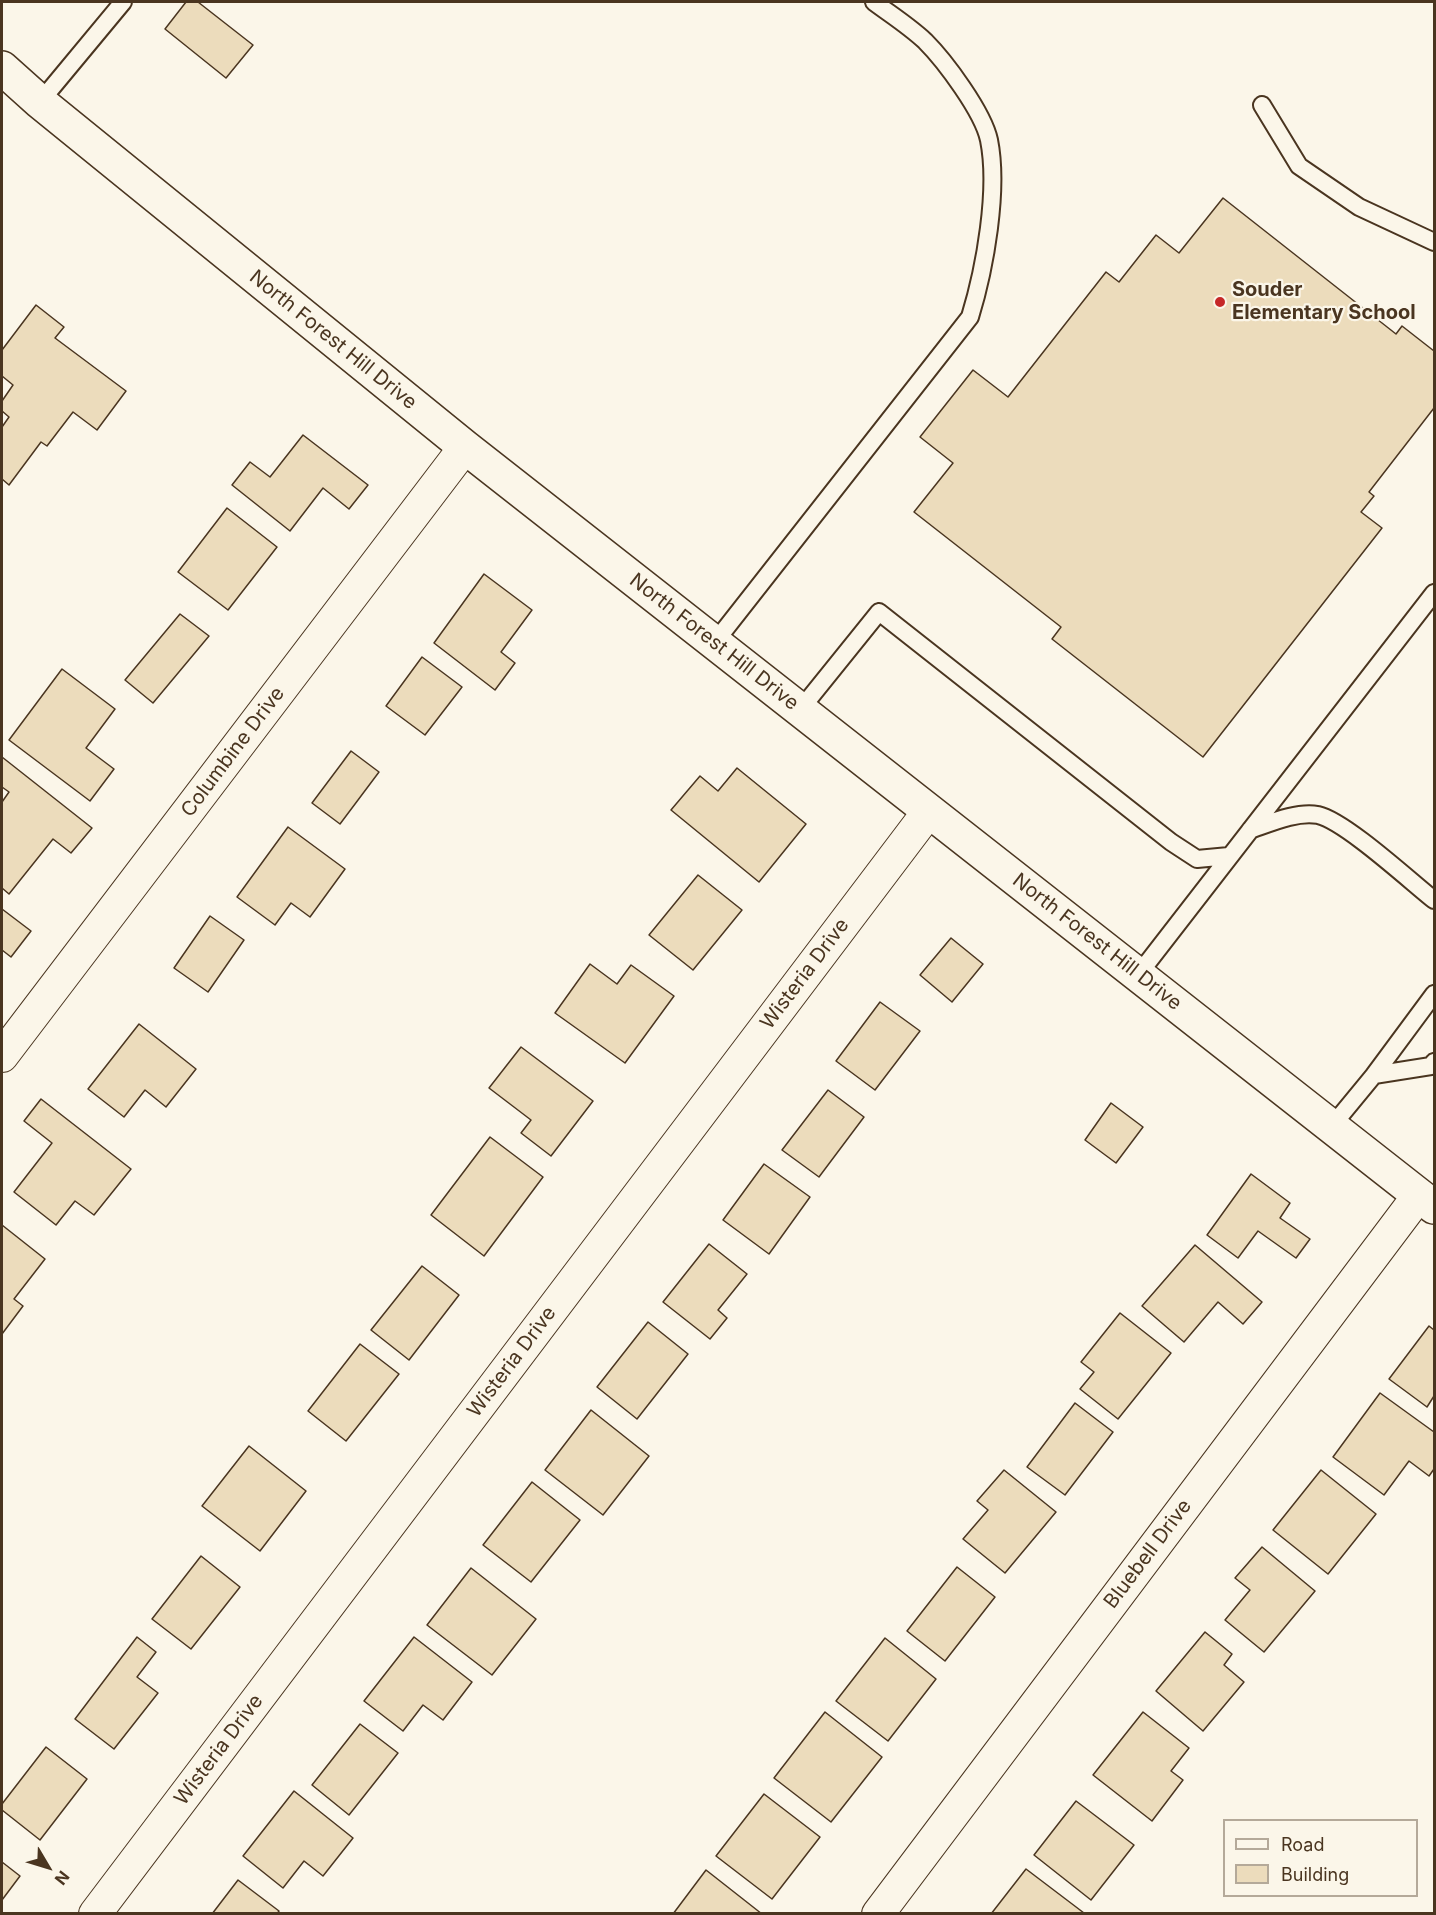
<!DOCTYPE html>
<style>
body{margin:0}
#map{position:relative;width:1436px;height:1915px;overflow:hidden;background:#fbf6e9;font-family:Inter,sans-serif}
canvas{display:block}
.frame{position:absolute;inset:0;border:3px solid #4a3520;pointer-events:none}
.legend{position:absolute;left:1223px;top:1819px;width:195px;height:78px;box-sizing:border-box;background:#fbf6e9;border:2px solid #b4a999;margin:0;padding:8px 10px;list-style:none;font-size:18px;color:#4a3520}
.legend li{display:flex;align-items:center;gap:12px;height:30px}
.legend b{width:30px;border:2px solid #b4a999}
.north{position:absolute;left:18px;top:1837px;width:60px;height:60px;-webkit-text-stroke:4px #fbf6e9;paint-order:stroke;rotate:128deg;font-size:16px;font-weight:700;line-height:24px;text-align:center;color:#4a3520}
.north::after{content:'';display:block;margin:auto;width:21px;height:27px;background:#4a3520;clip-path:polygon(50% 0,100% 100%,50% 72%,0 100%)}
</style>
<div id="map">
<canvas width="1436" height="1915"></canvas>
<div class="frame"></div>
<ul class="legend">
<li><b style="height:8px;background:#fbf6e9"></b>Road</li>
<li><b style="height:16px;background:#ecdcbc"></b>Building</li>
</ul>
<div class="north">N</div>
</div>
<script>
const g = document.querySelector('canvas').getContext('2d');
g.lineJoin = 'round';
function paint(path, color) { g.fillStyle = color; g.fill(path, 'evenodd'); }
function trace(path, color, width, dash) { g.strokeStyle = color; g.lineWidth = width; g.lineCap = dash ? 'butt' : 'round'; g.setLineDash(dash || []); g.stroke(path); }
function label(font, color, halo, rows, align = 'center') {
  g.font = font + ' Inter,sans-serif'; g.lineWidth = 4.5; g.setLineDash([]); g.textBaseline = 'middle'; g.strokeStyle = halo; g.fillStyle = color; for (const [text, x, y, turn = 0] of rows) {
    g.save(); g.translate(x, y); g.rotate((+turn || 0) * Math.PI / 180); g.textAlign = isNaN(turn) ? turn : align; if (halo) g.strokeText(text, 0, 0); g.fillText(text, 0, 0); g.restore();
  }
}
const building = new Path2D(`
 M186,2H198L253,45L226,78L165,29Z
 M1223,198L1396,334L1402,326L1434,351V408L1369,492L1374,496L1361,512L1382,528L1203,757L1052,639L1061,627L914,512L953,463L920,437L973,370L1008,397L1106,272L1119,282L1156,235L1179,253Z
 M36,305L64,327L55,338L126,391L97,430L73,412L47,446L41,442L9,485L2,479V427L9,417L2,411V401L13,385L2,376V350Z
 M303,435L368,485L349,509L323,488L290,531L232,485L250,462L270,477Z
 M227,508L277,547L228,610L178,572Z
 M484,574L532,610L501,652L515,663L495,690L434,643Z
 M180,614L209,636L153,703L125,680Z
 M422,657L462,687L425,735L386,706Z
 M62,669L115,709L86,748L114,769L90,801L9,740Z
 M351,751L379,772L340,824L312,803Z
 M2,757L92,828L71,853L53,839L9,894L2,888V802L9,792L2,787Z
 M737,768L806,824L759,882L671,810L700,776L718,791Z
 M288,827L345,869L310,917L291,903L275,925L237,897Z
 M698,875L742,910L693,970L649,935Z
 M2,909L31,931L11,957L2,950Z
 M210,916L244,940L208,992L174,968Z
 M951,938L983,964L952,1002L920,975Z
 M590,964L617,984L631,965L674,996L625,1063L555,1013Z
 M880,1002L920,1031L875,1090L836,1061Z
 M139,1024L196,1069L166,1107L145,1090L124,1117L88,1089Z
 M521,1047L593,1101L551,1156L521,1133L531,1120L489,1088Z
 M828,1090L864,1117L819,1177L782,1150Z
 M41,1099L131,1169L94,1215L75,1201L56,1225L14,1192L52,1143L24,1121Z
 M1111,1103L1143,1127L1116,1163L1085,1140Z
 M490,1137L543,1177L484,1256L431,1215Z
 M764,1164L810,1197L769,1254L723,1220Z
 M1251,1174L1290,1203L1280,1218L1310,1239L1296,1258L1258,1231L1238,1258L1207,1235Z
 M2,1225L45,1259L14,1299L23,1306L2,1334Z
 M709,1244L747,1274L718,1310L727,1318L710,1339L663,1302Z
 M1195,1245L1262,1302L1243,1324L1218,1302L1184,1342L1142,1306Z
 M422,1266L459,1295L409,1360L371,1330Z
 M1120,1313L1171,1353L1118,1419L1080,1389L1094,1372L1081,1362Z
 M648,1322L688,1354L637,1419L597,1387Z
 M1429,1326L1434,1330V1396L1427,1407L1389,1379Z
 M360,1344L399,1374L346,1441L308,1411Z
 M1380,1393L1434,1432V1469L1429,1476L1409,1461L1384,1495L1333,1457Z
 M1075,1403L1113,1432L1065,1495L1027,1467Z
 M591,1410L649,1456L603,1515L545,1470Z
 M249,1446L306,1491L260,1551L202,1506Z
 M1004,1470L1056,1512L1005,1573L963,1539L988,1510L977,1501Z
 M1321,1470L1376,1514L1328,1574L1273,1530Z
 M532,1482L580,1520L531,1582L483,1545Z
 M1262,1547L1315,1591L1264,1652L1225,1620L1250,1590L1235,1578Z
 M201,1556L240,1587L191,1649L152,1619Z
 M957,1567L995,1597L945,1661L907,1631Z
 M471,1568L536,1619L492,1675L427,1625Z
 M1205,1632L1232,1654L1224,1665L1244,1682L1203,1731L1156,1691Z
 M137,1637L156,1652L137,1677L158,1693L114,1749L75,1719Z
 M414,1637L472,1682L443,1720L423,1705L403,1731L364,1701Z
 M885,1638L936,1679L888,1741L836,1701Z
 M825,1712L882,1757L831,1822L774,1778Z
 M1143,1712L1189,1748L1171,1771L1183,1780L1152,1821L1093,1775Z
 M360,1724L398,1753L349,1815L312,1785Z
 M46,1747L87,1779L40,1840L2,1810V1804Z
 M294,1791L353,1838L323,1876L304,1861L283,1888L243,1856Z
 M764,1794L820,1837L772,1899L716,1856Z
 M1076,1801L1134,1845L1091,1900L1034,1855Z
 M2,1862L20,1876L2,1900Z
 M1026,1869L1084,1913L1083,1914H991Z
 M706,1870L762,1914H673Z
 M238,1880L279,1911L277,1914H212Z`);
paint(building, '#ecdcbc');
trace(building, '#4a3520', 1.5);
const service = new Path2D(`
 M40,102L123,2
 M1262,105L1299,166L1359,207L1434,242
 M715,642L970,317C985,268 999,190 989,140C983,112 945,61 925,41C909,26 890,14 874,2
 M800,710L879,612L1171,842L1197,859L1229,856
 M1250,830C1270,823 1297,811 1318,815C1345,821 1410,881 1434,900
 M1138,975L1434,593
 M1374,1075L1434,994
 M1332,1126L1374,1075L1431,1066L1434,1062`);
const minor = new Path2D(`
 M2,1056L465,447
 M95,1914L929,811
 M878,1914L1419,1195`);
const secondary = new Path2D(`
 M2,68L40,102L465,447L1434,1207`);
trace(service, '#4a3520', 20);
trace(minor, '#4a3520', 34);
trace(secondary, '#4a3520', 36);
trace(service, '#fbf6e9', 16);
trace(minor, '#fbf6e9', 32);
trace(secondary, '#fbf6e9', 33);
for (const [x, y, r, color] of [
 [1220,302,6,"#c62828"]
]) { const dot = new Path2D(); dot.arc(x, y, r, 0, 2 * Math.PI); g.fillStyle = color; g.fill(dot); trace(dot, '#fbf6e9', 2); }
label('bold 20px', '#4a3520', '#fbf6e9', [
 ["Souder",1232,290],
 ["Elementary School",1232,313]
], 'left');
label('20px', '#4a3520', '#fbf6e9', [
 ["North Forest Hill Drive",333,340,39],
 ["North Forest Hill Drive",714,642,38],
 ["Columbine Drive",233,752,-53],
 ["North Forest Hill Drive",1097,942,38],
 ["Wisteria Drive",805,974,-53],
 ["Wisteria Drive",512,1362,-53],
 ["Bluebell Drive",1148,1554,-53],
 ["Wisteria Drive",219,1750,-53]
]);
</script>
